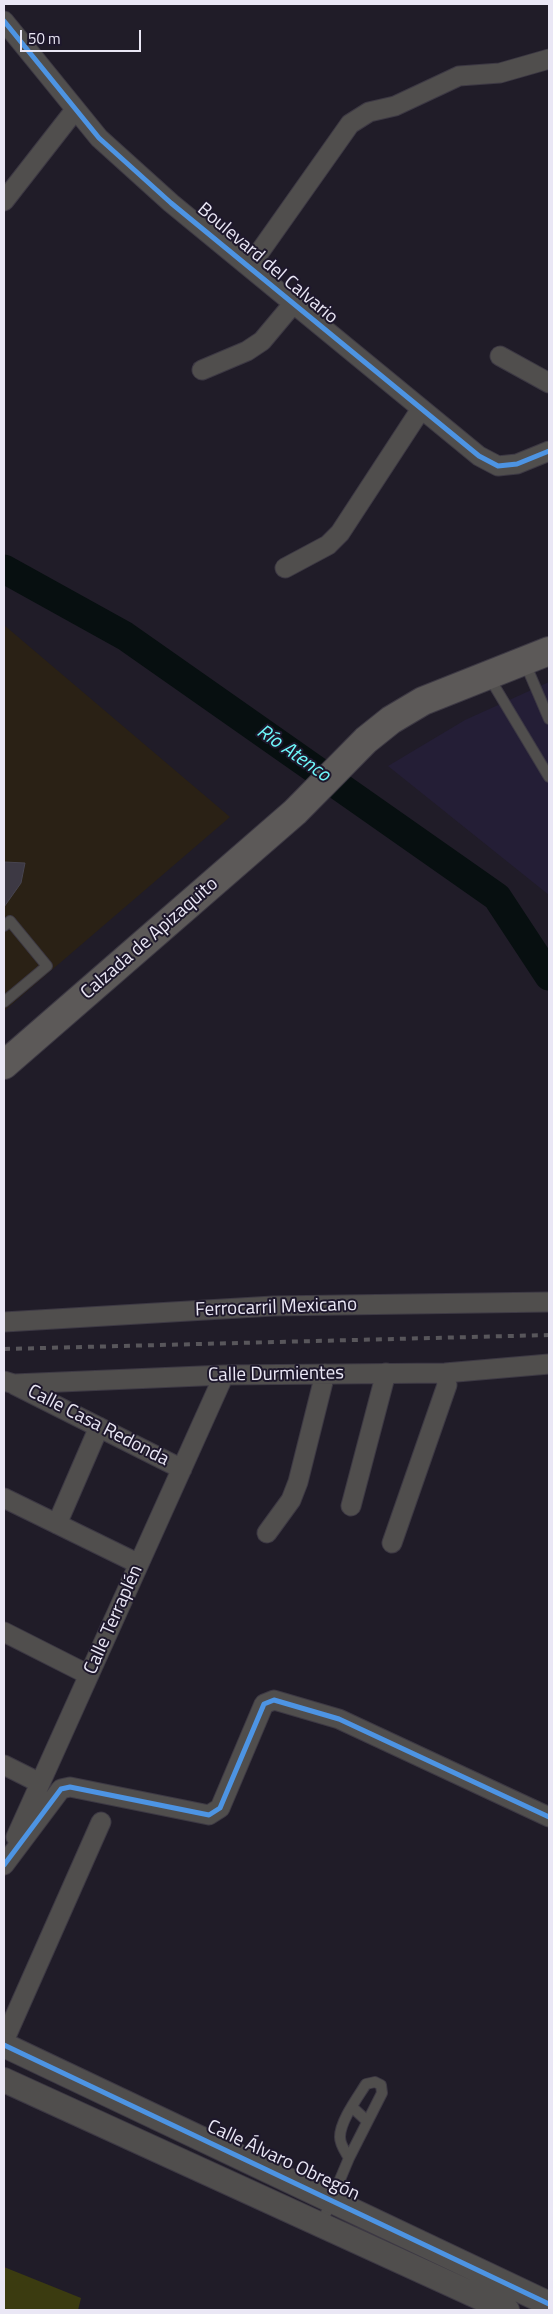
<!DOCTYPE html>
<meta charset="utf-8">
<style>
body{margin:0}
#map{position:relative;width:553px;height:2314px;overflow:hidden;background:#201c28;font-family:"Titillium Web",sans-serif}
canvas{display:block}
.frame{position:absolute;inset:0;border:5px solid #eae7f5;pointer-events:none}
.scale{position:absolute;left:20px;top:30px;width:121px;height:22px;box-sizing:border-box;border:2px solid #eae7f5;border-top:0;padding-left:6px;font-size:15px;line-height:18px;white-space:nowrap;color:#eae7f5;-webkit-text-stroke:4px #1e182c;paint-order:stroke}
</style>
<div id="map">
<canvas width="553" height="2314"></canvas>
<div class="frame"></div>
<div class="scale">50 m</div>
</div>
<script>
const g = document.querySelector('canvas').getContext('2d');
g.lineJoin = 'round';
function paint(path, color) { g.fillStyle = color; g.fill(path, 'evenodd'); }
function trace(path, color, width, dash) { g.strokeStyle = color; g.lineWidth = width; g.lineCap = dash ? 'butt' : 'round'; g.setLineDash(dash || []); g.stroke(path); }
function label(font, color, halo, rows, align = 'center') {
  g.font = font + ' "Titillium Web",sans-serif'; g.lineWidth = 4; g.setLineDash([]); g.textBaseline = 'middle'; g.strokeStyle = halo; g.fillStyle = color; for (const [text, x, y, turn = 0] of rows) {
    g.save(); g.translate(x, y); g.rotate((+turn || 0) * Math.PI / 180); g.textAlign = isNaN(turn) ? turn : align; if (halo) g.strokeText(text, 0, 0); g.fillText(text, 0, 0); g.restore();
  }
}
paint(new Path2D(`
 M549,682V895L388,766L465,720Z`), '#241e36');
paint(new Path2D(`
 M4,625L230,817L4,1011Z`), '#2a2115');
paint(new Path2D(`
 M4,2267L81,2298L78,2310H4Z`), '#3b3b10');
trace(new Path2D(`
 M4,569L125,636L497,897L549,976`), '#070f10', 29);
const building = new Path2D(`
 M4,862L25,863L21,883L4,907Z`);
paint(building, '#3d3944');
trace(building, '#47444f', 1);
const service = new Path2D(`
 M525,663L549,719
 M489,677L549,777
 M4,926L10,921L47,966L4,1002
 M352,2107L367,2121
 M321,2225L349,2158L382,2093L381,2085L375,2082L366,2084C358,2097 340,2121 340,2137C340,2145 345,2151 349,2158`);
const minor = new Path2D(`
 M4,21L99,138L171,203L479,456L498,466L517,464L549,451
 M4,201L75,110
 M249,267L350,124L369,112L395,106L459,76L500,73L549,59
 M500,356L549,383
 M202,370L247,351L262,341L293,304
 M285,568L328,545L340,533L421,409
 M4,1322L273,1306L549,1302
 M4,1381L14,1384L224,1375L445,1373L549,1364
 M15,1385L182,1469
 M4,1498L139,1564
 M351,1506L386,1373
 M57,1524L99,1427
 M267,1533L291,1500L298,1482L325,1374
 M392,1543L447,1385L445,1373
 M4,1632L89,1675
 M4,1765L40,1783
 M16,1837L224,1375
 M4,1865L61,1789L70,1787L209,1815L220,1808L264,1704L274,1700L339,1719L549,1817
 M4,2041L101,1822`);
const tertiary = new Path2D(`
 M4,2045L549,2304
 M4,2080L507,2310`);
const secondary = new Path2D(`
 M4,1065L295,812L366,740L391,720L423,701L549,651`);
trace(service, '#3d3944', 12);
trace(minor, '#3d3944', 21);
trace(tertiary, '#3d3944', 26);
trace(secondary, '#3d3944', 30);
trace(service, '#504e4d', 10);
trace(minor, '#504e4d', 19);
trace(tertiary, '#504e4d', 24);
trace(secondary, '#5c5958', 28);
trace(new Path2D(`
 M4,1349L549,1335`), '#58565b', 4, [6, 6]);
trace(new Path2D(`
 M4,21L99,138L171,203L479,456L498,466L517,464L549,451
 M4,1865L61,1789L70,1787L209,1815L220,1808L264,1704L274,1700L339,1719L549,1817
 M4,2045L549,2304`), '#4d94e3', 5);
label('19px', '#eae7f5', '#1e182c', [
 ["Boulevard del Calvario",267,264,40],
 ["Calzada de Apizaquito",150,939,-41],
 ["Ferrocarril Mexicano",276,1308,-2],
 ["Calle Durmientes",276,1375,-1],
 ["Calle Casa Redonda",98,1426,27],
 ["Calle Terraplén",114,1620,-66],
 ["Calle Álvaro Obregón",283,2161,25]
]);
label('italic 20px', '#6ef9fc', '#1e182c', [
 ["Río Atenco",293,754,35]
]);
</script>
